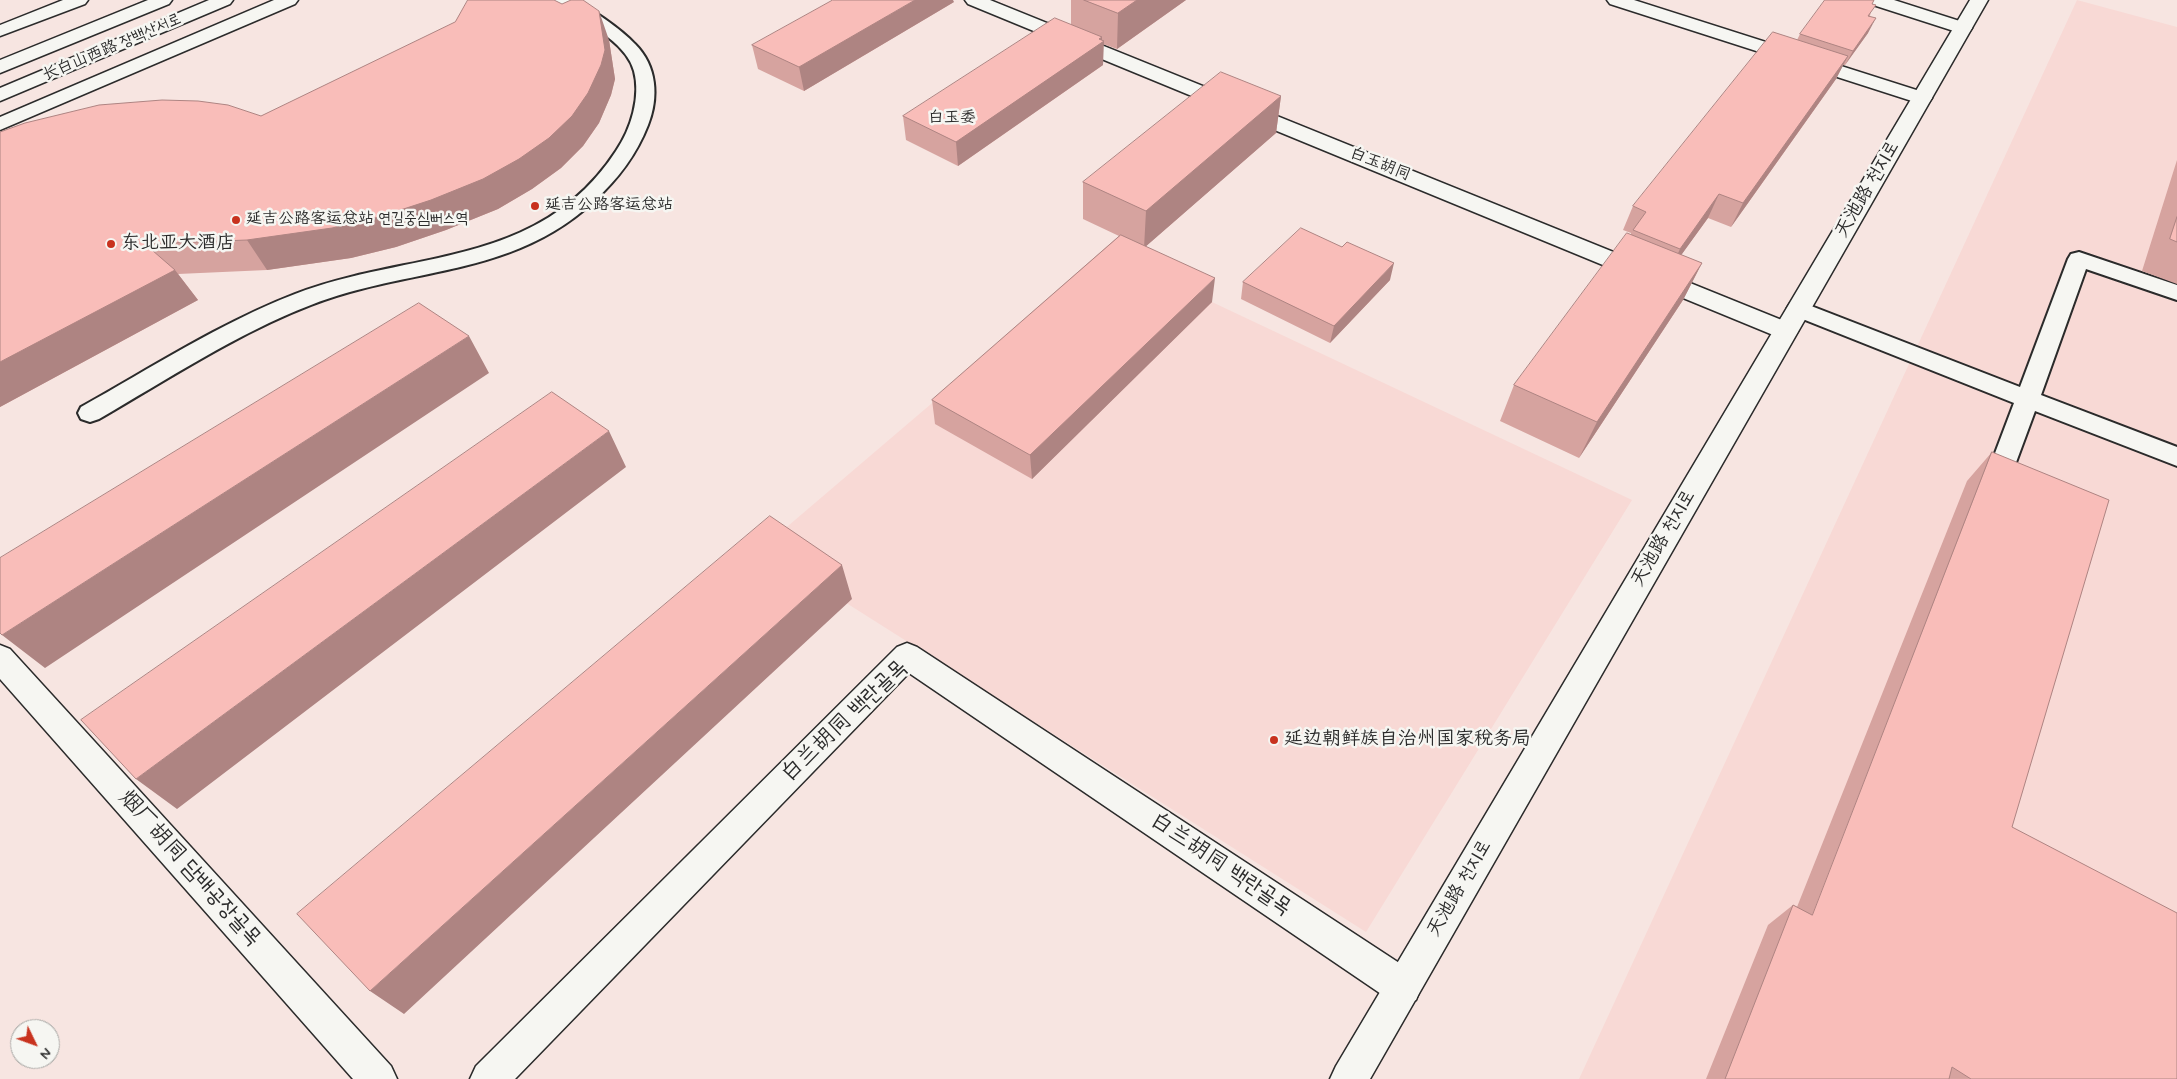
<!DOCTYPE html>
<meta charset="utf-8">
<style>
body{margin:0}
#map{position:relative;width:2177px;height:1079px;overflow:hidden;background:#f7e5e1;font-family:Mynerve,sans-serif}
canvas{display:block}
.north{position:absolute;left:10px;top:1019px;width:50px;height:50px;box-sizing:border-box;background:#f6f6f2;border:1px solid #a5a5a2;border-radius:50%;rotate:132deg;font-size:14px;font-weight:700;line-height:20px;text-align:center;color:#2b2b2b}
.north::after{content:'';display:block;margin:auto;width:18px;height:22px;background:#c8321e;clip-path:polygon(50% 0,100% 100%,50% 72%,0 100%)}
</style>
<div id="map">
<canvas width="2177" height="1079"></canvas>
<div class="north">N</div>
</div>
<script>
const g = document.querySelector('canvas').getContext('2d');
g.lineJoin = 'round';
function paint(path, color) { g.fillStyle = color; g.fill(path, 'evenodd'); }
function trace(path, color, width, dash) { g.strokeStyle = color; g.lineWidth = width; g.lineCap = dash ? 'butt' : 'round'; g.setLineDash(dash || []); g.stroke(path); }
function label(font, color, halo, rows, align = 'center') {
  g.font = font + ' Mynerve,"LXGW WenKai TC","Poor Story",sans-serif'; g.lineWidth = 5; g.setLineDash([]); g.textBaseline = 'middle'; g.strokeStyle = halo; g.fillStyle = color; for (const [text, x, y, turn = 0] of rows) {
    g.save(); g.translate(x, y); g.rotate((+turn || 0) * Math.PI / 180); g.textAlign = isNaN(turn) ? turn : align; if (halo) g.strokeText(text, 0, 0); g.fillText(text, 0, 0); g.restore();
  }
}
paint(new Path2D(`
 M2077,0L2177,27V1079H1579Z
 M1108,253L1632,500L1366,932L761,549Z`), '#f8d9d5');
const lane = new Path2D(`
 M550,0C556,0 564,0 570,0C587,4 623,31 635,44C657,66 659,97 648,125C636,156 617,180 593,202C511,278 407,267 311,305C236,334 168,379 99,419L90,422L81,419L78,413L81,407C151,368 220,323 295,294C409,250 539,269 616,151C631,129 641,97 634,71C627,45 594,27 573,15C565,11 555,7 550,0Z
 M2079,252L2177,285V300L2086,269L2041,395L2177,447V466L2035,411L2008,484L1999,487L1990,484L1986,477L2014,403L1790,314L1787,309L1790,304L1798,302L1806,304L2020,387L2068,259L2071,254Z`);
const street = new Path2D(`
 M965,0H990L1794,325L1798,331L1794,337L1786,339L1778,337L968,4Z
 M1607,0H1634L1929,94L1932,98L1929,102H1915L1610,4Z
 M1867,0H1894L1969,24L1972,28L1969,32H1957L1870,4Z
 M907,643L917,647L1416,974L1421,987L1416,1000L1403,1005L1390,1000L909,673L515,1079H470L476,1066L897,647Z
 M0,645L10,649L391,1066L397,1079H353L0,679Z`);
const secondary = new Path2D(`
 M63,0H88L85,4L0,36V25Z
 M274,0H298L295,4L0,130V117Z
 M1970,0H1988L1370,1079H1330L1336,1066Z`);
const primary = new Path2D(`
 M148,0H172L169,4L0,73V60Z
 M209,0H233L230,4L0,101V88Z`);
trace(lane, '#2b2b2b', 4);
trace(street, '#2b2b2b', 3);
trace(secondary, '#2b2b2b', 3);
trace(primary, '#2b2b2b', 3);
paint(lane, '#f6f6f2');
paint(street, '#f6f6f2');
paint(secondary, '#f6f6f2');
paint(primary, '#f6f6f2');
paint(new Path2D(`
 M1071,0H1186L1117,49L1103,44V65L958,166L906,140L903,116L1071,25Z
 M1874,0L1872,4L1870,16L1868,33L1845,65H1843L1836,79L1731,227L1708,218L1681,255L1702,263L1683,300L1579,458L1500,421L1514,385L1631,234V233L1623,230L1633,206L1797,40L1800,34Z
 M954,2L804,91L758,69L752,45Z
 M609,40L615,79L611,95L599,123L583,146L561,168L532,189L498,209L446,230L396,247L351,258L267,270L178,274L198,300L0,407V132L261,116Z
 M1281,96L1276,133L1146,246L1212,302L1032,479L935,424L932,400L1119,236L1083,219V182Z
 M2177,160V284L2142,271Z
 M1342,247L1390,280L1330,343L1241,299L1243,282Z
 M1992,452L2012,827L2177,1079H1706L1768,925L1793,905L1797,907L1967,481Z`), '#d6a39f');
paint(new Path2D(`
 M915,0H953L954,2L804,91L799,67Z
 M1137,0H1186L1117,49L1118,13Z
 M599,11L609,40L615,79L611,95L599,123L583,146L561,168L532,189L498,209L446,230L396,247L351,258L267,270L247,240Z
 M1876,18L1868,33L1845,65L1853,51Z
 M1102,37V42L1104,41L1103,65L958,166L956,142Z
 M1848,56L1836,79L1731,227L1743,203Z
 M1281,96L1276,133L1144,248L1146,211Z
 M1719,194L1708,218L1669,272L1680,249Z
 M1394,263L1390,280L1330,343L1334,326Z
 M1702,263L1683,300L1579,458L1597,422Z
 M175,270L198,300L0,407V362Z
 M1215,278L1212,302L1032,479L1030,455Z
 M469,336L489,373L45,668L2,635Z
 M609,431L626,467L177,809L136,779Z
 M842,565L852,599L404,1014L370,991Z`), '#ae8482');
const building = new Path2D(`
 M468,0H554L562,4L571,0H583L599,11L605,50L601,65L588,93L572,116L549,138L519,159L483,179L431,200L379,217L332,228L247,240L145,244L175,270L0,362V132L25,123L99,105L162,100L198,101L228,105L261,116L455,22Z
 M833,0H915L799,67L752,45Z
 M1084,0H1137L1118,13Z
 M1825,0H1874L1872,4L1876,5L1868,16L1876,18L1853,51L1800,34Z
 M1055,18L1102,37L1099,39L1104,41L956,142L903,116Z
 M1773,32L1848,56L1743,203L1719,194L1680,249L1633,230L1646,212L1633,206Z
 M1221,72L1281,96L1146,211L1083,182Z
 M2177,217V242L2170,239Z
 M1301,228L1342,247L1347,242L1394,263L1334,326L1243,282Z
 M1627,233L1702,263L1597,422L1514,385Z
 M1121,235L1215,278L1030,455L932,400Z
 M419,303L469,336L2,635L0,633V558Z
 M552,392L609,431L136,779L81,720Z
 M1992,452L2109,500L2012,827L2177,913V1079H1971L1952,1067L1949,1079H1725L1793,905L1812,915Z
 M770,516L842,565L370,991L297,914Z`);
paint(building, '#f9bdb9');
trace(building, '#ae8482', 1);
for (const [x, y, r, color] of [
 [535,206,5,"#c8321e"],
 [236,220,5,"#c8321e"],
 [111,244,5,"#c8321e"],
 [1274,740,5,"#c8321e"]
]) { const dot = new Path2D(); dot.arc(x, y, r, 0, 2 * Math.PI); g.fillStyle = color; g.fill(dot); trace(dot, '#f6f6f2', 2); }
label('16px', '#2b2b2b', '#f6f6f2', [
 ["长白山西路 장백산서로",112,48,-23],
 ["白玉胡同",1380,165,22]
]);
label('16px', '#2b2b2b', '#f6f6f2', [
 ["白玉委",952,119]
]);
label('16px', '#2b2b2b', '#f6f6f2', [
 ["延吉公路客运总站",545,206],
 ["延吉公路客运总站 연길중심뻐스역",246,220]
], 'left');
label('19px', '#2b2b2b', '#f6f6f2', [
 ["天池路 천지로",1868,190,-60],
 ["天池路 천지로",1664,539,-60],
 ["天池路 천지로",1460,889,-60]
]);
label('19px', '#2b2b2b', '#f6f6f2', [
 ["东北亚大酒店",121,244],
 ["延边朝鲜族自治州国家税务局",1284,740]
], 'left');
label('22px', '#2b2b2b', '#f6f6f2', [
 ["白兰胡同 백란골목",845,722,-44],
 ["白兰胡同 백란골목",1220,865,34],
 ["烟厂胡同 담배공장골목",189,869,48]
]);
</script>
